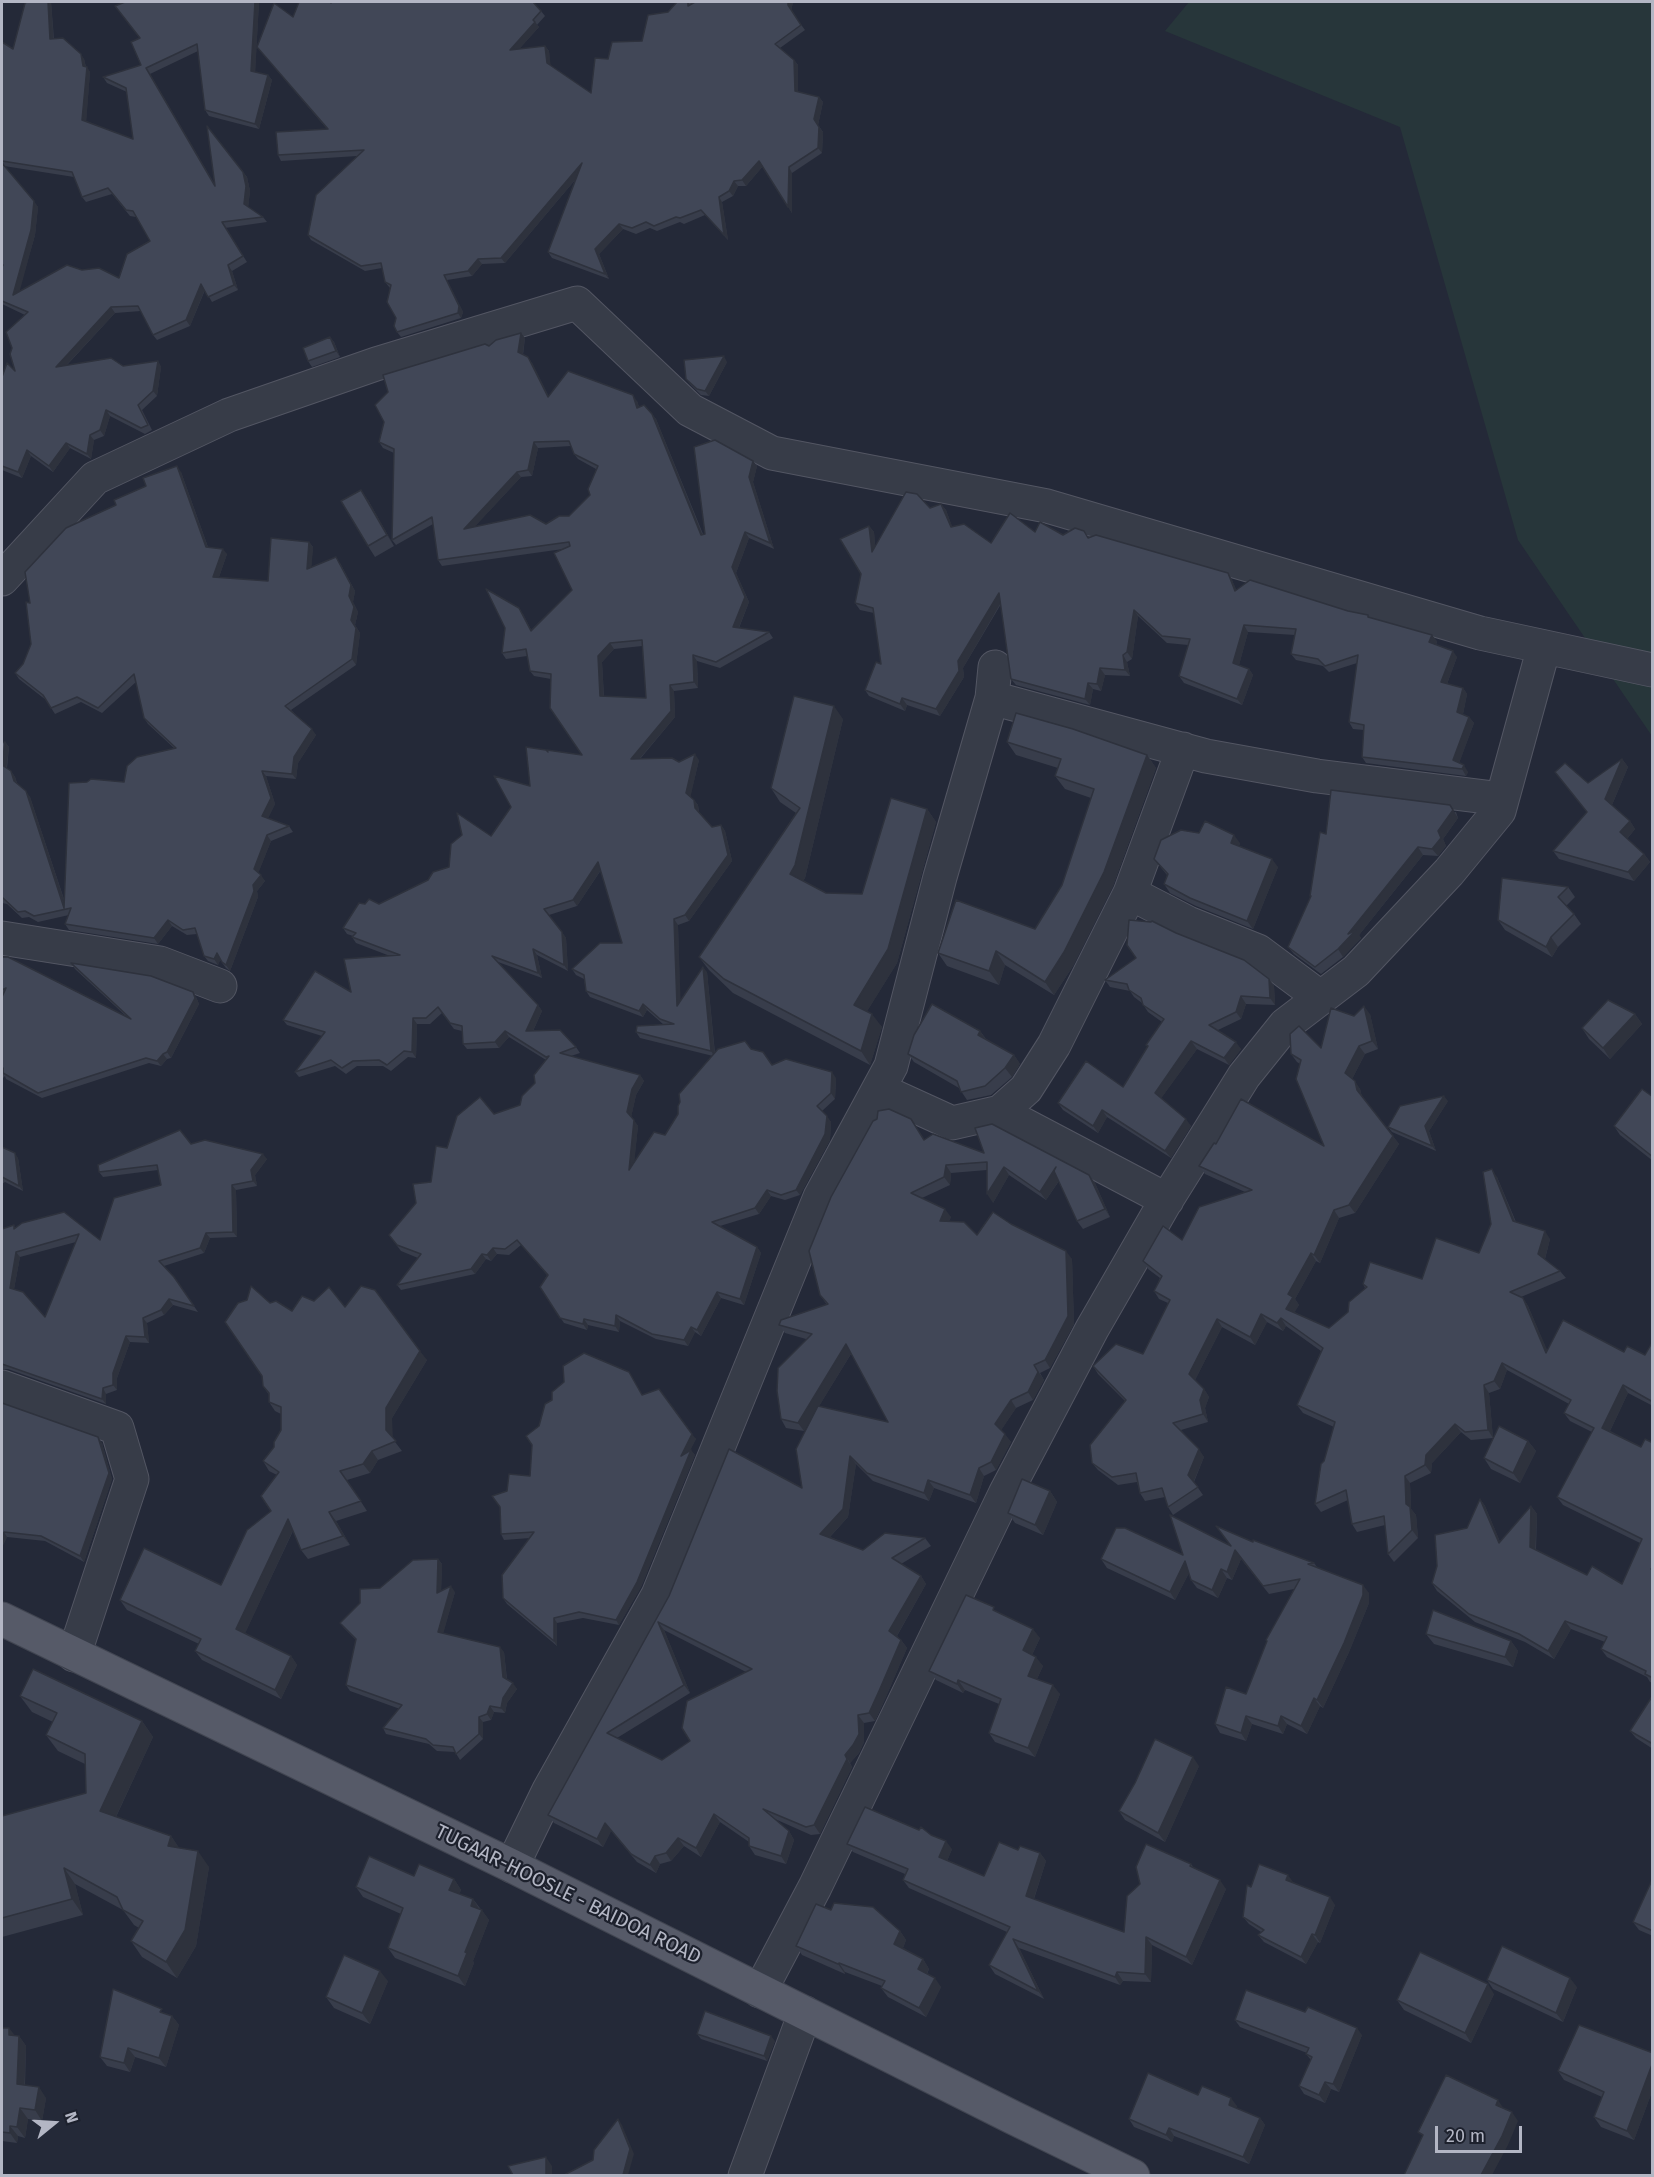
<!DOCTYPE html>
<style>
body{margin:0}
#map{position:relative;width:1654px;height:2177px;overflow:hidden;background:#242938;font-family:"Fira Sans",sans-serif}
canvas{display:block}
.frame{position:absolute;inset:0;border:3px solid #b3b6c4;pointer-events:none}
.north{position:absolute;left:24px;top:2093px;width:60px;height:60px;-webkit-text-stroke:4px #1d212d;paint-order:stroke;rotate:72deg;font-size:16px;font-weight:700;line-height:24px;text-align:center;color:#b3b6c4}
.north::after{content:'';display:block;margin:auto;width:21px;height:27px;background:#b3b6c4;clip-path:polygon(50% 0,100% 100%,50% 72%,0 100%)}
.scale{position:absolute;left:1435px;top:2126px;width:87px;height:27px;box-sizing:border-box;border:3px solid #b3b6c4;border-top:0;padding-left:8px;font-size:18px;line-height:21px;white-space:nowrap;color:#b3b6c4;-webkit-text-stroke:4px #1d212d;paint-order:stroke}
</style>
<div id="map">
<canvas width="1654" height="2177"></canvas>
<div class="frame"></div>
<div class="north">N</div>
<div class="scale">20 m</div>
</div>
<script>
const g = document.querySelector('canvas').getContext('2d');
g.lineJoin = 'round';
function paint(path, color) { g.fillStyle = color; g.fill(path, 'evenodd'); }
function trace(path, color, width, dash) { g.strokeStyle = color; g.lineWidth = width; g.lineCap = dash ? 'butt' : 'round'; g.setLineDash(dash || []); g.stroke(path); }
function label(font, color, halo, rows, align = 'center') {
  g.font = font + ' "Fira Sans",sans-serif'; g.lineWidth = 4.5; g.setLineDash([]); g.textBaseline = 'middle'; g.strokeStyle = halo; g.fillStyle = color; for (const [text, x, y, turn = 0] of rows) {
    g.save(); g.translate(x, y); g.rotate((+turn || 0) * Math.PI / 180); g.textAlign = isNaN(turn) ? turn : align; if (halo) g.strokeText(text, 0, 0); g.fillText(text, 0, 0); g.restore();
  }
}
paint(new Path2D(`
 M1189,2H1652V736L1518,540L1400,127L1165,31Z`), '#27363a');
const minor = new Path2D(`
 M2,579L95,478L229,415L376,364L577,303L690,410L772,453L1047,506L1480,633L1652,670
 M992,698L1206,756L1317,776L1502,799
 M1130,893L1188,923L1258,951L1321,998
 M2,938L160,963L220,986
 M871,1103L895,1097L952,1123L1000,1112L1026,1089L1054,1045L1130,893L1183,749
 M1000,1112L1167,1200
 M2,1387L117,1428L132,1479L74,1655
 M512,1866L549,1790L658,1595L820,1197L891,1066L940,877L992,698L995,667
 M760,1991L815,1887L1005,1494L1092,1329L1164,1204L1244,1076L1285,1025L1356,971L1449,872L1499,811L1544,647
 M745,2176L805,2013`);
const major = new Path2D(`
 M2,1619L512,1866L1012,2117L1133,2176`);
trace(minor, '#535663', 35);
trace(major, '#414551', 35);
trace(minor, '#373c48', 33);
trace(major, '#565a68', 33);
paint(new Path2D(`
 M51,2L54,39L84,59L86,67L90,72L86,121L133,139L127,92L107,83L103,77L141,65L259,2L255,72L268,75L272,80L259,129L209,116L205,110L198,51L150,74L215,185L243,172L247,177L250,191L248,207L263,217L267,222L225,228L247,262L232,271L238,290L212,302L205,290L190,326L157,340L153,335L141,311L115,313L67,365L123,366L158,361L161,367L157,396L142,410L152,430L145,434L110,416L104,436L94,440L91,459L70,448L53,472L31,456L22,478L2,470V377L15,371L25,315L2,304V42L13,49ZM4,166L74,177L82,197L86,202L112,194L130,216L136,217L150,241L119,278L82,270L19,291L35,235L38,207Z
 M677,2H693V3L695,2H793L791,11L805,30L780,48L794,60L798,65V92L819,97L823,102L818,125L823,132L822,153L792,173V213L763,166L746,186H738L733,196L722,202L728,240L705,215L684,224L680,222L657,231L650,228L636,234L623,229L599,254L609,279L552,258L548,252L575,180L505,263L482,264L472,276L447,280L463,312L461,318L401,337L397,332L396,318L390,288L385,282L382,268L365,271L311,240L308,235L357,156L281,161L278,155L327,129L257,47L293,17L541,11L545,16L537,25L539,27L519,49L545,46L549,51L550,65L591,93L608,59L642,41Z
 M330,337L334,342L340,357L312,367L308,361Z
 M525,338L523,355L528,357L532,363L549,397L637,401L639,407L652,414L656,419L703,534H705L753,461L757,466L753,482L774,549L749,538L736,573L749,602L739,628L769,632L773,638L720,668L697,661L698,688L674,691L675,717L640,759L679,762L699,760L690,797L694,800L698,805L699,812L712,827L721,825L725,831L732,861L689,921L678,925L680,1000L707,972L715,1053L751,1049L772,1065L836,1078L835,1099L822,1111L831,1122L830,1140L800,1195L785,1200L771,1196L759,1214L720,1226L757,1247L761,1253L744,1305L721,1298L701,1336L695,1332L688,1346L656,1339L620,1321L619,1332L588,1325L587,1330L564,1323L540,1287L547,1275L521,1245L509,1255L497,1254L491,1261L486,1259L475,1274L401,1290L397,1285L418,1258L401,1251L389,1235L416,1203L431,1182L447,1148L494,1114L520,1105L535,1083L546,1060L509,1037L499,1048L467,1049L463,1044L462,1031L454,1029L442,1013L430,1024H417L416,1058L408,1057L391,1071L383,1066H357L346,1074L335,1066L299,1077L295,1072L322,1036L287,1025L283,1020L351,992L390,956L356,943L352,937L353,936L347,934L343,928L379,904L428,880L449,867L491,836L530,786L548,752L582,755L551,679L534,676L530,671L527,656L506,659L502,653L523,614L531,630L572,590L563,549L442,566L438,560L433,524L396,545L392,540L394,453L383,448L379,442L489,346ZM571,446L574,454L578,459L596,469L590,495L569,516L546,524L475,526L521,477L532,476L538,448ZM642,646L646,698L604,696L602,662L614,649ZM601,870L622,943L572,969L576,975L584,979L586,991L590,997L643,1017L647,1010L664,1025L636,1032L640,1038L713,1056L678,1114L665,1135L634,1162L638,1126L631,1117L636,1095L644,1081L640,1075L571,1056L580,1053L576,1047L533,1031L542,1011L538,1005L498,962L542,978L537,955L568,971L566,938L549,915L577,906Z
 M727,362L709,396L701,395L690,384L686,379Z
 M181,472L208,547L227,554L219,577L268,581L309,542L313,547L311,567L340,563L355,591L353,602L358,612L355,625L360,633L356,665L291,710L316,735L298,763L296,779L266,776L275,804L268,818L289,826L293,832L271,841L258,873L265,881L257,891L258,897L230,971L226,968L220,960L218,965L208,961L204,956L197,934L187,935L172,926L158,944L69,930L65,924L69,915L38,922L29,917L22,918L7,904L2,903V743L5,742L9,747L7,768L11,771L15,777L17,783L30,797L65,902L124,782L175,749L148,724L144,718L136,682L102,713L81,702L55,714L46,700L19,679L15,673L23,664L31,644L30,603L116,505Z
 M368,500L394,546L375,557L368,546Z
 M941,504L946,510L952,527L991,543L1035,532L1088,538L1228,573L1232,580L1236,590L1370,618L1437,641L1436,645L1457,657L1447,684L1463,688L1467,694L1463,714L1469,717L1474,723L1459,763L1468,772L1466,776L1366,763L1362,757L1364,730L1353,729L1349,722L1357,663L1329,672L1323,666L1296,660L1291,654L1295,635L1248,632L1239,665L1249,669L1253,675L1242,705L1184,683L1179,676L1188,645L1167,643L1138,616L1132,659L1127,662L1130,676L1105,675L1101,691L1093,689L1090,705L1016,685L1011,679L1001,604L963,668L964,677L940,716L907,705L905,711L869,696L865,690L881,664L874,613L860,610L855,603L861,574L869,526L874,532L875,546L930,508Z
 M843,719L805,878L803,881L826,893L862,894L927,809L936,822L897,963L867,1011L882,1027L870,1065L733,993L709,970L699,957L796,813L780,802L771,788Z
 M1007,742L1147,755L1156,768L1113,886L1073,966L1054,995L1005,965L999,985L947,966L938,953L1035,929L1062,885L1091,798L1065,789L1055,776L1058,768L1016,755Z
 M1622,759L1628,767L1612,805L1630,821L1635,829L1627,839L1644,854L1650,862L1634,881L1559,859L1553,851L1587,812L1555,772L1588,783Z
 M1456,812L1458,818L1443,839L1446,846L1438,856L1423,855L1359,935L1361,938L1343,957L1321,974L1294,954L1288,947L1311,897L1310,896L1326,834Z
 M1240,843L1239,846L1278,867L1253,929L1196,906L1170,893L1164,884L1167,875L1154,859Z
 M1568,887L1575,897L1566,906L1574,914L1581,924L1558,947L1552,957L1505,930L1498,920Z
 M2,957L127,1017L75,969L71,963L196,997L199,1004L171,1058L167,1059L161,1066L149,1063L42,1098L6,1079L5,1076L2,1079Z
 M1269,979L1274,986L1275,1005L1246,1004L1241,1019L1218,1030L1241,1049L1229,1065L1197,1049L1161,1098L1191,1126L1171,1158L1107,1117L1098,1133L1063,1110L1058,1103L1123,1087L1148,1047L1146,1045L1162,1022L1148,1012L1142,1003L1134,997L1130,991L1110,987L1105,980Z
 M1370,1014L1378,1049L1365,1054L1352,1079L1360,1089L1362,1097L1399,1144L1355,1213L1339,1218L1320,1263L1316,1261L1295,1299L1299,1305L1294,1312L1329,1328L1348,1312L1365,1288L1363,1284L1422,1279L1479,1253L1491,1224L1497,1177L1516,1222L1550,1239L1545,1259L1560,1271L1566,1278L1521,1297L1523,1298L1528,1306L1547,1351L1624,1352L1645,1355L1653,1341V1406L1628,1393L1610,1431L1641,1447L1653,1443V1683L1650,1682L1647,1677L1607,1657L1601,1649L1605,1642L1571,1629L1554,1659L1525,1642L1475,1622L1437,1591L1432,1583L1467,1528L1480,1499L1485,1506L1500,1542L1531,1506L1537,1514L1536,1550L1587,1575L1622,1584L1640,1543L1563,1505L1557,1497L1592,1432L1570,1421L1564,1413L1569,1404L1507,1370L1500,1389L1489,1393L1493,1438L1471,1440L1461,1432L1432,1463L1431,1473L1410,1483L1411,1509L1416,1515L1418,1538L1394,1562L1388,1554L1385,1525L1357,1532L1352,1524L1348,1500L1321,1512L1315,1504L1324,1461L1334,1427L1303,1413L1297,1405L1321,1351L1286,1326L1283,1331L1267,1322L1255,1345L1222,1327L1195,1380L1204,1389L1209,1397L1205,1408L1208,1422L1181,1430L1204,1457L1194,1482L1203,1495L1173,1515L1168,1507L1165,1497L1145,1501L1140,1493L1137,1482L1118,1485L1098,1470L1092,1463L1125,1401L1098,1374L1093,1366L1143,1354L1168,1303L1159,1299L1154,1291L1160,1278L1148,1269L1143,1261L1182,1240L1245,1192L1205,1174L1199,1166L1216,1144L1324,1146L1300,1064L1297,1062L1291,1054L1321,1048L1354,1016Z
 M1635,1014L1642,1024L1610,1059L1589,1039L1582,1028Z
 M980,1031L986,1039L1014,1055L1020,1064L1012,1077L991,1095L967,1100L959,1088L914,1062L908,1054Z
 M1653,1097V1161L1620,1135L1614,1126Z
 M1448,1101L1429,1131L1436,1151L1392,1132L1388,1127Z
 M916,1127L924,1139L1089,1175L1095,1183L1110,1217L1083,1229L1077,1221L1059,1181L1046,1200L1009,1175L993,1203L987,1170L951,1173L950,1185L922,1198L951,1217L949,1221L977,1235L1011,1224L1072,1259L1074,1324L1050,1368L1040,1373L1044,1380L1033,1400L1016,1408L1001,1430L1011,1442L996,1470L984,1476L976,1503L934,1488L929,1501L873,1481L856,1464L848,1517L830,1537L863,1550L925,1538L931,1546L901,1564L921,1576L926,1584L897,1636L901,1640L907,1648L885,1699L875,1721L864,1723V1742L859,1753L850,1763L852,1767L820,1834L811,1835L775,1819L789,1831L794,1840L786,1864L755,1855L749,1846V1842L720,1822L701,1857L684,1846L671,1861L660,1864L656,1873L637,1862L611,1831L603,1847L554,1823L548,1815L669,1596L802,1488L813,1416L804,1431L786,1428L781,1419L806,1339L785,1333L779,1325L827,1305L820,1295ZM851,1354L888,1422L819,1406ZM664,1630L746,1672L690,1741L662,1760L617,1738L690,1693Z
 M191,1144L267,1159L255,1175L257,1186L236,1190L237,1237L210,1238L204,1253L164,1266L174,1277L198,1312L173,1305L164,1315L147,1323L149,1343L130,1342L117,1378V1390L106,1394V1404L8,1369H2V1229L16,1227L22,1223L100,1240L161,1185L158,1170L103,1177L99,1172ZM76,1242L45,1317L14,1289L20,1257Z
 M2,1147L18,1158L23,1191L5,1182L2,1184Z
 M314,1301L345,1307L427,1360L392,1418V1438L402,1451L378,1460L370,1473L347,1480L367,1511L336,1521L350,1545L308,1559L301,1550L293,1531L245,1633L291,1656L297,1665L281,1699L202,1660L195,1651L199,1644L127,1610L120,1600L221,1585L271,1511L277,1475L269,1471L263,1461L274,1447L281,1430V1414L275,1411L269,1402V1395L263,1386L270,1303L292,1311Z
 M629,1372L642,1395L696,1439L690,1450L695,1455L641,1587L619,1625L583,1618L557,1623V1646L507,1604L503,1598L530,1538L504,1540L501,1534L507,1491L530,1476Z
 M2,1403L102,1443L112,1479L84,1562L45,1541L7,1537L2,1547Z
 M1528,1441L1536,1451L1520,1483L1491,1469L1484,1458Z
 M1050,1491L1057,1502L1043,1535L1015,1523L1008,1513Z
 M1216,1526L1253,1542L1314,1563L1317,1567L1369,1593V1603L1349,1652L1323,1708L1320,1706L1307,1734L1287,1724L1283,1734L1252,1724L1246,1741L1220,1733L1215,1724L1246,1694L1267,1641L1266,1640L1294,1589L1269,1594L1241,1559L1232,1580L1227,1578L1218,1598L1197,1588L1191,1580L1189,1573L1175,1600L1107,1568L1101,1559L1183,1555L1230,1545Z
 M438,1559L442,1564L441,1591L455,1592L443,1633L504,1652L507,1679L517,1689L507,1703L505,1713L494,1712L491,1720L483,1722V1739L460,1760L455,1752L437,1751L429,1744L386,1734L383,1728L400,1709L350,1691L346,1685L356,1640L344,1628L340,1623L380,1588Z
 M998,1612L1040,1638L1032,1655L1043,1666L1037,1679L1060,1694L1035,1757L995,1742L989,1733L999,1704L965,1690L963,1693L936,1680L929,1671Z
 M1426,1634L1511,1641L1518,1651L1513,1667L1434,1644Z
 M1653,1695V1749L1636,1738L1630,1731Z
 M20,1696L142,1721L153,1737L116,1817L171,1836L179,1848L209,1867L196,1946L177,1978L142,1957L131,1941L139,1928L134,1925L123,1910L75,1884L83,1915L2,1937V1816L86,1793L85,1764L58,1751L46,1735L53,1722L32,1712Z
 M1199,1766L1165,1842L1125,1820L1119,1811Z
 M847,1844L952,1849L947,1861L984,1876L1018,1850L1040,1853L1046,1861L1034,1899L1124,1932L1191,1864L1194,1868L1226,1889L1192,1965L1152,1945L1151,1982L1123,1981L1120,1985L1019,1948L1044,1999L995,1974L989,1965L1007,1932L909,1888L903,1880L905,1874L853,1852Z
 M414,1876L454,1879L461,1890L459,1894L473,1899L489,1920L473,1961L474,1963L465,1986L395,1958L388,1948L401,1914L363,1897L356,1887Z
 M1653,1878V1936L1639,1930L1633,1922Z
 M1293,1882L1335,1905L1320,1943L1318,1942L1306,1964L1264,1942L1258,1935L1261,1932L1249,1924L1243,1917L1251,1887Z
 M831,1910L900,1931L906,1940L903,1948L923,1959L929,1969L927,1974L941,1987L926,2017L888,1997L881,1988L882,1986L845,1972V1974L802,1955L796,1946Z
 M1487,1980L1577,1987L1563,2022L1493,1989Z
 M388,1981L370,2024L334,2008L326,1997Z
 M1494,1994L1471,2043L1404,2010L1397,2000Z
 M166,2014L172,2016L179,2025L166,2067L135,2057L130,2072L107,2066L100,2057Z
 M1235,2020L1362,2035L1339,2092L1331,2089L1325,2103L1304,2094L1299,2086L1311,2060L1306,2054L1307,2053L1240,2027Z
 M2,2028L15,2036H19L26,2046L25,2085L46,2098L42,2121L28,2119L25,2138L18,2136L17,2143L2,2141Z
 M697,2034L775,2041L767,2061L701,2039Z
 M1653,2053V2089L1634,2140L1601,2127L1594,2117L1602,2097L1564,2080L1558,2071Z
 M1198,2095L1237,2106L1236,2108L1260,2118L1265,2125L1249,2164L1174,2136L1172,2142L1134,2127L1129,2119Z`), '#383d4b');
paint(new Path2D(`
 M48,2H51L54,45L50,39Z
 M255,2H259L255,76L251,71Z
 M788,2H793L791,11L788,5Z
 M535,22L539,27L514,55L510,50Z
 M545,46L549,51L551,68L547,63Z
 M81,54L84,59L86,68L87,67L90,72L86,125L82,120L83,66Z
 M794,60L798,65V96L795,91Z
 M268,75L272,80L259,129L255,124Z
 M819,97L823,102L818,125L814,119Z
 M819,127L823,132L822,153L818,148Z
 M759,161L763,166L746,186L742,180Z
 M582,163L585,168L505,263L501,258Z
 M789,167L792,173V213L788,207Z
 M243,172L247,177L250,191L248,209L244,204Z
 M734,181L738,186L733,196L729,191Z
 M719,197L722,202L728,240L724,235Z
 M34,201L38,207L35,235L17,301L13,295Z
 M619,224L623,229L599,254L609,279L605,274L595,249Z
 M478,259L482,264L472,276L468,271Z
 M228,265L232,271L238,290L234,285Z
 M444,275L447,280L463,312L461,318L458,313Z
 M201,284L205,289L190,326L186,320Z
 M111,307L115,313L60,372L56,367Z
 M521,333L525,338L522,358L518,352Z
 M330,337L334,342L340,357L336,351Z
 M724,356L727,362L709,396L705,391Z
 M528,357L532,363L552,403L548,397Z
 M158,361L161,367L157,396L153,391Z
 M633,395L637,401L641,413L637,408Z
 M106,410L110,416L104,436L100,430Z
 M652,414L656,419L705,541L701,535Z
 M90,435L94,440L91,459L87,454Z
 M534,442L538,448L532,476L528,470Z
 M66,443L70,448L53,472L49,466Z
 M27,450L31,456L22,478L18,472Z
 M753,461L757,466L753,482L774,549L770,543L749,477Z
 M177,466L181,472L210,553L206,547Z
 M517,472L521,477L468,534L464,529Z
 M361,490L368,500L394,546L387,535Z
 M941,504L946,510L955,534L951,527Z
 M869,526L874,532L876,559L872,552Z
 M745,532L749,538L736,573L749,602L737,632L733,627L732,567Z
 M309,542L313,547L311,574L307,569Z
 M223,549L227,554L217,583L213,577Z
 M336,557L355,591L353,602L358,612L355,625L360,633L356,665L352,659L351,620L349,596Z
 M1228,573L1232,580L1240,598L1235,591Z
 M999,593L1003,599L963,668L964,677L940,716L936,709L958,661Z
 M519,608L523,614L535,637L531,631Z
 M1134,610L1138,616L1132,659L1127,652Z
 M1244,625L1248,632L1238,669L1233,663Z
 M1432,635L1437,641L1434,649L1429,642Z
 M610,643L614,649L602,662L604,702L600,696L598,656Z
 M1453,651L1457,657L1445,689L1441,682Z
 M693,655L697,661L698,688L694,682Z
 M1123,655L1127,662L1130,676L1125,670Z
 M1100,668L1105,675L1101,691L1097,684Z
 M1249,669L1253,675L1242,705L1237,699Z
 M1088,683L1093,689L1090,705L1085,699Z
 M670,685L674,691L675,717L635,764L631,759Z
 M1463,688L1467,694L1462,719L1457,712Z
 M902,698L907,705L905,711L900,704Z
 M834,706L843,719L805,878L799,887L790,874Z
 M1469,717L1474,723L1458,766L1453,760Z
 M312,729L316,735L298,763L296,779L292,774L294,757Z
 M5,742L9,747L6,771L2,765Z
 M695,754L699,760L690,799L686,793Z
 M1147,755L1156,768L1113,886L1073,966L1054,995L1045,982Z
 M1622,759L1628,767L1611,807L1605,799Z
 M1464,765L1468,772L1466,776L1462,769Z
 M11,771L15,777L18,787L14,781Z
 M262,771L266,776L275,804L266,822L262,816Z
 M26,791L30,797L67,909H65Z
 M694,800L698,805L699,814L695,808Z
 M1450,805L1458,818L1443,839L1446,846L1438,856L1432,849L1438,831Z
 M927,809L936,822L897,963L863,1018L854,1005Z
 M1630,821L1635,829L1625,841L1620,832Z
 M721,825L725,831L732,861L689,921L685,915Z
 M267,835L271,841L258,874L254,869Z
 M1234,835L1240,843L1236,851L1231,843Z
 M1418,847L1423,855L1359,935L1361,938L1343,957L1338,949L1348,934Z
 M1644,854L1650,862L1634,881L1628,872Z
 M1272,859L1278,867L1253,929L1247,921Z
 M598,862L602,868L577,906L573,900Z
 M261,875L265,881L257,891L258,897L230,971L226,965L253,885Z
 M674,919L678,925L681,1012L677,1006Z
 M168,920L172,926L158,944L154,938Z
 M562,932L566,938L568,971L564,965Z
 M1551,937L1558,947L1552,957L1546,947Z
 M533,949L537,955L542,978L538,973Z
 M996,951L1005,965L999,985L989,971Z
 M217,953L221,959L218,965L214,959Z
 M703,967L707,972L715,1057L711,1051Z
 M1269,979L1274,986L1275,1005L1270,998Z
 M193,992L196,997L199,1004L171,1058L167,1052Z
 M1241,996L1246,1004L1241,1019L1236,1012Z
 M643,1004L647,1010L643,1017L639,1011Z
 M538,1005L542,1011L530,1037L526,1031Z
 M1364,1006L1370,1014L1378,1049L1372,1041Z
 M872,1014L882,1027L870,1065L861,1051Z
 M1635,1014L1642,1024L1610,1059L1603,1048Z
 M413,1018L417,1024L416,1058L412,1052Z
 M505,1031L509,1037L499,1048L495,1042Z
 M980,1031L986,1040L978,1035Z
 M1191,1041L1197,1049L1160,1100L1155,1093Z
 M1236,1042L1241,1049L1229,1065L1224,1058Z
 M1359,1046L1365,1054L1351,1081L1345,1073Z
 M163,1054L167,1059L161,1066L157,1061Z
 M1014,1055L1020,1064L1012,1077L1005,1068Z
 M832,1072L836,1078L835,1099L831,1093Z
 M640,1075L644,1081L636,1095L631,1118L627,1112L632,1089Z
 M1355,1081L1360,1089L1362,1098L1357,1090Z
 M1444,1096L1448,1101L1429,1131L1436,1151L1432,1146L1425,1126Z
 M1102,1110L1107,1117L1098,1133L1093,1126Z
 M827,1116L831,1122L830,1140L800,1195L796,1190Z
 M1186,1119L1191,1126L1171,1158L1165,1151Z
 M634,1120L638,1126L633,1175L629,1170Z
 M1393,1136L1399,1144L1355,1213L1349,1205Z
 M15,1153L18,1158L23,1191L19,1186Z
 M263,1154L267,1159L255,1175L257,1186L253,1181L251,1170Z
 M946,1165L951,1173L950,1185L944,1177Z
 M1004,1167L1009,1175L993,1203L987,1194Z
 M1056,1167L1062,1176L1046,1200L1040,1192Z
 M1492,1169L1497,1177L1518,1229L1513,1221Z
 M1089,1175L1095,1183L1110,1217L1105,1209Z
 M232,1185L236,1190L237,1237L233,1232Z
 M767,1190L771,1196L759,1214L755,1208Z
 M945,1209L951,1217L945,1229L940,1221Z
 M1334,1210L1339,1218L1320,1263L1314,1255Z
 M1545,1231L1550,1239L1544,1262L1538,1254Z
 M206,1233L210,1238L204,1253L200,1248Z
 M757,1247L761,1253L744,1305L740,1299Z
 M493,1248L497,1254L491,1261L487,1255Z
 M1066,1251L1072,1259L1074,1324L1050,1368L1045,1360Z
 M16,1252L20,1257L13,1294L10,1288Z
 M1311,1253L1316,1261L1295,1299L1299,1305L1292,1317L1286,1309L1288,1294Z
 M482,1254L486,1259L475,1274L471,1269Z
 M717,1292L721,1298L701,1336L697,1330Z
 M1523,1298L1528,1306L1552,1361L1546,1353Z
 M169,1299L173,1305L164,1315L161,1310Z
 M1261,1314L1267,1322L1255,1345L1250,1337Z
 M616,1315L620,1321L619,1332L615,1326Z
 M143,1318L147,1323L149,1343L145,1337Z
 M1281,1318L1286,1326L1283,1331L1277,1323Z
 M584,1319L588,1325L587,1330L583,1324Z
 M1217,1319L1222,1327L1194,1382L1189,1374Z
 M691,1327L695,1332L688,1346L684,1340Z
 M126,1336L130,1342L117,1378V1390L113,1385V1373Z
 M846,1344L852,1352L804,1431L798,1423Z
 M420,1351L427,1360L392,1418L393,1439L386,1430V1408Z
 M1502,1363L1507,1370L1500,1389L1494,1381Z
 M1034,1365L1044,1380L1033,1400L1028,1392Z
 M1484,1385L1489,1393L1493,1438L1488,1430Z
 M1623,1385L1628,1393L1608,1435L1602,1428Z
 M103,1388L106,1394V1404L102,1399Z
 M1204,1389L1209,1397L1205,1408L1208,1422L1203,1414L1200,1400Z
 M1011,1400L1016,1408L1000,1432L995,1424Z
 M1455,1424L1461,1432L1432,1463L1431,1473L1425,1465L1426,1455Z
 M692,1434L696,1439L685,1461L681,1456Z
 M1005,1434L1011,1442L996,1470L991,1462Z
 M98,1437L102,1443L112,1479L84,1562L80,1556Z
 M1528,1441L1536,1451L1520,1483L1513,1473Z
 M1199,1449L1204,1457L1193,1483L1188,1475Z
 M691,1450L695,1455L641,1587L619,1625L616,1620Z
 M372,1451L378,1460L370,1473L363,1464Z
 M850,1456L856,1464L848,1517L825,1542L820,1534Z
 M979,1468L984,1476L976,1503L970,1495Z
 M1405,1476L1410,1483L1411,1509L1416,1515L1418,1538L1412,1530L1406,1504Z
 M928,1480L934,1488L929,1501L924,1493Z
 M1050,1491L1057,1502L1043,1535L1035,1525Z
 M1480,1499L1485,1506L1504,1551L1499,1543Z
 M1531,1506L1537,1514L1535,1555L1530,1547Z
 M329,1512L336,1521L350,1545L343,1536Z
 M288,1519L294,1528L243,1638L236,1629Z
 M4,1532L7,1537L2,1547V1536Z
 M1235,1550L1241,1559L1232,1580L1227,1572Z
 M438,1559L442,1564L441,1598L437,1593Z
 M1185,1561L1191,1569L1175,1600L1170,1592Z
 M1221,1569L1227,1578L1218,1598L1212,1590Z
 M921,1576L926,1584L895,1639L889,1631Z
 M1363,1585L1369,1593V1603L1349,1652L1323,1708L1317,1700Z
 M451,1586L455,1592L442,1638L438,1632Z
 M554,1618L557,1623V1646L554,1641Z
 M1565,1621L1571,1629L1554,1659L1548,1651Z
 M658,1622L664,1630L690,1693L684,1685Z
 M1033,1629L1040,1638L1030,1659L1023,1650Z
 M901,1640L907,1648L885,1699L875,1721L869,1713Z
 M1511,1641L1518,1651L1513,1667L1505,1657Z
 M500,1647L504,1652L507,1682L503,1677Z
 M291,1656L297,1665L281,1699L275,1690Z
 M1036,1657L1043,1666L1034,1685L1028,1676Z
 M958,1680L965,1690L963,1693L957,1684Z
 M513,1683L517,1689L507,1703L505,1713L501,1708L503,1698Z
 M1053,1685L1060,1694L1035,1757L1028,1748Z
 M1314,1698L1320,1706L1307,1734L1301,1726Z
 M490,1706L494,1712L491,1720L487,1714Z
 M858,1715L864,1723V1742L859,1753L850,1763L845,1755Z
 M1246,1716L1252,1724L1246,1741L1241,1733Z
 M1281,1716L1287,1724L1283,1734L1278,1726Z
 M479,1717L483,1722V1739L479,1734Z
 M142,1721L153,1737L111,1827L100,1811Z
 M1193,1757L1199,1766L1165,1842L1158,1833Z
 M847,1759L852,1767L820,1834L814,1825Z
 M714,1814L720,1822L701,1857L696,1848Z
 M605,1823L611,1831L603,1847L597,1839Z
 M789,1831L794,1840L786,1864L781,1856Z
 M171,1836L182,1852L168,1846Z
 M678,1838L684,1846L671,1861L666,1853Z
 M946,1841L952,1849L945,1866L939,1857Z
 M198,1851L209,1867L196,1946L177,1978L166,1962Z
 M1040,1853L1046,1861L1032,1904L1026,1896Z
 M655,1856L660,1864L656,1873L650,1865Z
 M64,1868L75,1884L83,1915L72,1899Z
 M1288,1875L1293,1882L1286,1880Z
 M454,1879L461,1890L456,1901L449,1890Z
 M1220,1880L1226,1889L1192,1965L1186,1957Z
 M1330,1897L1335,1905L1320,1943L1315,1935Z
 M473,1899L480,1910L471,1906Z
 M482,1910L489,1920L473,1961L474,1963L465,1986L458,1976L465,1952Z
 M900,1931L906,1940L901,1953L894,1944Z
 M1312,1934L1318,1942L1306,1964L1301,1957Z
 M1146,1937L1152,1945L1151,1982L1145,1974Z
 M1013,1939L1019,1948L1044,1999L1038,1991Z
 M923,1959L929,1969L924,1978L918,1969Z
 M839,1963L845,1972V1974L838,1964Z
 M380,1971L388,1981L370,2024L362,2013Z
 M1117,1972L1123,1981L1120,1985L1115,1977Z
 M935,1978L941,1987L926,2017L919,2008Z
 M1570,1978L1577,1987L1563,2022L1556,2013Z
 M1488,1984L1494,1994L1471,2043L1465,2033Z
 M172,2016L179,2025L166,2067L159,2058Z
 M9,2028L17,2038L9,2035Z
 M1357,2028L1362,2035L1339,2092L1333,2084Z
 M19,2036L26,2046L24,2095L17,2084Z
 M771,2036L775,2041L767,2061L764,2056Z
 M128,2048L135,2057L130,2072L124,2063Z
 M1653,2062V2089L1634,2140L1627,2131Z
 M1325,2082L1331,2089L1325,2103L1319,2095Z
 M39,2087L46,2098L42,2121L35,2110Z
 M1231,2098L1237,2106L1234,2112L1229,2105Z
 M1498,2100L1504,2109L1496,2105Z
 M20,2108L28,2119L25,2138L17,2127Z
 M1512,2112L1518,2121L1508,2145L1492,2175H1481Z
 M1260,2118L1265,2125L1249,2164L1243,2157Z
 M618,2119L622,2125L634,2154L628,2175H623Z
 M10,2126L18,2136L17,2143L10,2133Z
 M1169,2128L1174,2136L1172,2142L1166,2135Z
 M546,2157L552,2166V2175H546Z`), '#2e323d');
const building = new Path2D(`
 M27,2H48L50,39L63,38L81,54L83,66L87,67L82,120L133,139L126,88L103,77L141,65L131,42L140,38L115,6L125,2H255L251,71L268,75L255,124L205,110L197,44L146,68L215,186L207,126L243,172L246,186L244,204L263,217L222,222L243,256L228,265L234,285L208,297L201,284L186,320L153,335L138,306L111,307L56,367L111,358L123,366L158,361L153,391L138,405L148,425L141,428L106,410L100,430L90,435L87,454L66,443L49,466L27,450L18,472L2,466V377L7,363L15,371L10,354L12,348L6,332L28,312L2,301V267L3,265H2V163L34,201L31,230L13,295L67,265L82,270L99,268L119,278L127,254L150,241L133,211L126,210L108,188L82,197L72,172L2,161V42L13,49L25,3Z
 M299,2H330L331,3V2H533L541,11L533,20L535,22L510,50L545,46L547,63L591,93L595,58L608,59L612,42L642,41L648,15L668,12L677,2H688V6L695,2H788V5L801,25L775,44L794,60L795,91L819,97L814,119L819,127L818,148L789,167L788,207L759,161L742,180L734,181L729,191L719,197L724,235L701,210L680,218L676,217L654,226L646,222L632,228L619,224L595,249L605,274L548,252L582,163L501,258L478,259L468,271L444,275L459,306L458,313L397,332L394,326L396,318L387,302L391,285L385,282L381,263L361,266L308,235L316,195L364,150L278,155L276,132L328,129L257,47L274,3L293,17Z
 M521,333L518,352L528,357L548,397L568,371L633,395L637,408L644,405L652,414L701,535L705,534L694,447L715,440L753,461L749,477L770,543L745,532L732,567L745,597L733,627L769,632L716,662L693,655L694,682L670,685L671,711L631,759L672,758L679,762L695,754L686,793L694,800L695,808L712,827L721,825L728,855L685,915L674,919L677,1006L703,967L711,1051L636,1032L637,1026L674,1024L660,1019L643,1004L639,1011L586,991L584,975L572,969L600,943H622L598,862L573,900L544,909L562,932L564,965L533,949L538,973L492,956L538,1005L526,1031L560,1030L576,1047L560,1053L640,1075L632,1089L627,1112L634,1120L629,1170L654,1132L665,1135L678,1114V1106L680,1102L679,1094L718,1049L745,1041L751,1049L763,1052L772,1065L786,1059L832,1072L831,1093L817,1106L827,1116L825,1134L796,1190L781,1195L767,1190L755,1208L712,1222L757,1247L740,1299L717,1292L697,1330L691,1327L684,1340L652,1334L616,1315L615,1326L584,1319L583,1324L560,1318L540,1287L548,1275L517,1240L505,1249L493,1248L487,1255L482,1254L471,1269L397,1285L421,1254L397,1245L389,1235L416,1203L413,1184L431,1182L436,1146L447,1148L457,1116L480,1097L494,1114L520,1105L522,1096L535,1083L534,1075L549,1056L546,1057L505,1031L495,1042L463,1044L462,1026L450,1023L438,1007L426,1018H413L412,1052L404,1051L387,1065L379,1060L353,1061L342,1068L331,1060L295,1072L325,1032L283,1020L315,971L351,992L344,959L400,955L352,937L356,933L343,928L359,903L365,904L369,899L379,904L428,880L433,872L449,867L451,844L462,835L457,813L491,836L511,807L494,776L530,786L526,747L546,750L548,752L547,750L582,755L550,708L551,674L530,671L526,649L502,653L505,628L486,589L519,608L531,631L572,590L554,553L570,546L569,542L438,560L432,517L392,540L394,449L379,442L384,422L375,405L388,392L383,375L485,344L489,346L496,340ZM569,441L574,454L598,466L588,489L590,495L569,516H559L546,524L530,515L464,529L517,472L528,470L534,442ZM642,640L646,698L600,696L598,656L610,643Z
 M330,337L336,351L308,361L303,348Z
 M724,356L705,391L697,389L686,379L684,360Z
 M177,466L206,547L223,549L213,577L268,581L271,538L309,542L307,569L336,557L351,585L349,596L354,607L351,620L356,628L352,659L285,706L312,729L294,757L292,774L262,771L271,798L262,816L289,826L267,835L254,869L261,875L253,885L254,891L226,965L222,962L217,953L214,959L204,956L195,928L183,930L168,920L154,938L65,924L71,908L34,916L25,911L18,912L3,898H2V743L5,742L2,765L11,771L14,781L26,791L64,908L69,783L87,782L91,779L124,782L127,766L137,757L176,748L144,718L134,674L98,708L77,697L51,708L43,695L15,673L23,664L31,644L26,602L30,603L25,572L66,528L116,505L114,500L146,486L143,478Z
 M361,490L387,535L368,546L341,501Z
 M906,492L917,494L930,508L941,504L951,527L964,524L991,543L1010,513L1035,532L1040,522L1063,535L1075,528L1084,531L1088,538L1096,535L1228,573L1235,591L1250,580L1348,611L1368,615V617L1432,635L1429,642L1453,651L1441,682L1463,688L1457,712L1469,717L1453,760L1464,765L1462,769L1362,757L1364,725L1349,722L1358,655L1325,666L1318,659L1291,654L1296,629L1244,625L1233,663L1249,669L1237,699L1179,676L1190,639L1162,636L1134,610L1127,652L1123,655L1125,670L1100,668L1097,684L1088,683L1085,699L1011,679L999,593L958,661L959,671L936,709L902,698L900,704L865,690L876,662L881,664L873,608L855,603L861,574L840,539L869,526L872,552Z
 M794,696L834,706L795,865L790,874L826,893L862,894L891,798L927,809L888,949L854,1005L872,1014L861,1051L724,979L699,957L800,808L771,788Z
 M1016,713L1073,729L1147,755L1104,872L1064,952L1045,982L996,951L989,971L938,953L956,900L1035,929L1062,885L1094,789L1055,776L1061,759L1007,742Z
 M1622,759L1605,799L1630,821L1620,832L1644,854L1628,872L1553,851L1587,812L1555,772L1565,763L1588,783Z
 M1331,790L1450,805L1453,810L1438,831L1441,838L1432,849L1418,847L1348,934L1356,930L1338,949L1315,967L1288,947L1311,896H1310L1320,832L1326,834Z
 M1205,821L1234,835L1231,843L1272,859L1247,921L1190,898L1164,884L1168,874L1154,859L1161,840L1181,830L1199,833Z
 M1502,878L1568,887L1558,897L1574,914L1551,937L1546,947L1498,920Z
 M1129,920L1151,922L1152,921L1176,933L1244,960L1269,979L1270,998L1241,996L1236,1012L1209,1025L1236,1042L1224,1058L1191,1041L1155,1093L1186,1119L1165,1151L1102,1110L1093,1126L1058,1103L1086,1061L1123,1087L1148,1046L1146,1045L1164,1019L1143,1005L1141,998L1129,990L1127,984L1105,980L1136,958L1127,945Z
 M2,957H8L131,1019L71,963L151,976L193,992L195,998L167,1052L163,1054L157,1061L146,1058L38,1093L3,1073V1068L2,1070V997L6,988L2,990Z
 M1608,1000L1635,1014L1603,1048L1582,1028Z
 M932,1004L980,1031L978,1035L1014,1055L1005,1068L985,1086L961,1092L957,1081L908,1054L914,1035Z
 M1364,1006L1372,1041L1359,1046L1345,1073L1355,1081L1357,1090L1393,1136L1349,1205L1334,1210L1314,1255L1311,1253L1288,1294L1293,1297L1286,1309L1329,1328L1348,1312L1349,1302L1367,1287L1363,1284L1370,1262L1422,1279L1436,1238L1479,1253L1491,1224L1483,1172L1492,1169L1513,1221L1545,1231L1538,1254L1560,1271L1510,1292L1523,1298L1546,1353L1563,1320L1624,1352L1627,1346L1645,1355L1653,1341V1402L1623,1385L1602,1428L1641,1447L1645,1439L1653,1443V1567L1651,1569H1653V1678L1645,1674L1646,1671L1601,1649L1607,1637L1565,1621L1548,1651L1519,1634L1469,1614L1432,1583L1437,1566L1435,1535L1467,1528L1480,1499L1499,1543L1531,1506L1530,1547L1587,1575L1592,1566L1622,1584L1642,1539L1557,1497L1594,1428L1564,1413L1571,1400L1502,1363L1494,1381L1484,1385L1488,1430L1465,1432L1455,1424L1426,1455L1425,1465L1405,1476L1406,1504L1410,1507L1412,1530L1388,1554L1384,1516L1352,1524L1346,1490L1315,1504L1321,1464L1324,1461L1335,1422L1297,1405L1323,1348L1281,1318L1277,1323L1261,1314L1250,1337L1217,1319L1189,1374L1204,1389L1200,1400L1203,1414L1173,1423L1199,1449L1188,1475L1198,1487L1168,1507L1162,1488L1140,1493L1136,1473L1112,1477L1092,1463L1090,1445L1126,1400L1093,1366L1116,1344L1143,1354L1170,1300L1154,1291L1162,1276L1143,1261L1163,1226L1182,1240L1199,1207L1252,1190L1199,1166L1214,1143L1216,1144L1241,1099L1324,1146L1296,1079L1301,1060L1291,1054L1290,1034L1299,1026L1321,1048L1331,1008L1354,1016Z
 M1642,1089L1653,1097V1157L1614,1126Z
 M1444,1096L1425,1126L1432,1146L1388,1127L1400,1106Z
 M889,1109L911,1119L924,1140L933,1134L984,1153L975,1128L992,1124L1089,1175L1105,1209L1077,1221L1054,1171L1056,1167L1040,1192L1004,1167L987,1194V1162L946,1165L944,1177L911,1193L945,1209L940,1221L964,1222L977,1235L993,1212L1011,1224L1066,1251L1068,1316L1045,1360L1034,1365L1038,1372L1028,1392L1011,1400L995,1424L1005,1434L991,1462L979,1468L970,1495L928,1480L924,1493L867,1473L850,1456L843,1509L820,1534L863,1550L885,1533L925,1538L892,1558L921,1576L889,1631L901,1640L879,1691L869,1713L858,1715L859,1734L853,1745L845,1755L847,1759L814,1825L806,1827L763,1809L789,1831L781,1856L749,1846V1838L714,1814L696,1848L678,1838L666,1853L655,1856L650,1865L631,1854L605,1823L597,1839L548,1815L669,1596L729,1449L802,1488L796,1449L818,1406L888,1422L846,1344L798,1423L781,1419L777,1391L778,1368L812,1334L779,1325L781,1320L828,1304L820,1295L809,1251L831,1197L873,1121L877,1119L878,1111ZM658,1622L752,1669L687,1701L682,1728L690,1741L662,1760L607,1733L684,1685Z
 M180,1130L191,1144L205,1140L263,1154L251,1170L253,1181L232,1185L233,1232L206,1233L200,1248L159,1261L174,1277L194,1306L169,1299L161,1310L143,1318L145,1337L126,1336L113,1373V1385L103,1388L102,1399L2,1364V1229L14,1225V1229L22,1223L64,1212L100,1240L114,1198L161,1185L157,1165L99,1172L98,1165ZM79,1234L45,1317L23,1292L10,1288L16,1252Z
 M2,1147L15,1153L19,1186L2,1177Z
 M251,1286L270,1303L276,1301L292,1311L302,1296L314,1301L329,1287L345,1307L361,1286L375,1290L420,1351L386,1408V1430L396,1441L372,1451L363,1464L340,1471L361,1501L329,1512L343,1536L301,1550L288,1519L236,1629L291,1656L275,1690L195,1651L201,1639L120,1600L144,1548L221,1585L247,1530L271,1511L261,1496L279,1472L263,1461L274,1447V1442L281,1430V1407L269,1402V1393L263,1386L262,1376L225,1322L238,1303L247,1300Z
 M584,1353L629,1372L642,1395L659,1389L692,1434L681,1456L691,1450L637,1582L616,1620L579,1612L554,1618V1641L503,1598L502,1575L534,1532L501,1534L500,1507L492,1496L507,1491L509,1474L530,1476L532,1445L526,1436L539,1426L545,1404L552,1400V1392L564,1382L563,1366Z
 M2,1403L98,1437L109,1473L80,1556L41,1536L4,1532L2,1536Z
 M1499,1426L1528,1441L1513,1473L1484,1458Z
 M1022,1479L1050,1491L1035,1525L1008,1513Z
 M1170,1515L1231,1546L1216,1526L1253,1542V1540L1314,1563L1308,1564L1363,1585V1595L1344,1643L1317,1700L1314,1698L1301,1726L1281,1716L1278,1726L1246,1716L1241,1733L1215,1724L1226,1687L1246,1694L1267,1641L1266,1640L1300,1579L1263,1586L1235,1550L1227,1572L1221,1569L1212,1590L1191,1580L1185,1561L1170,1592L1101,1559L1116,1528H1125L1183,1555Z
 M438,1559L437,1593L451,1586L438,1632L500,1647L503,1677L513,1683L503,1698L501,1708L490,1706L487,1714L479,1717V1734L456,1754L453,1747L433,1745L426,1739L383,1728L402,1705L346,1685L356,1639L340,1623L360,1603V1589L380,1588L413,1560Z
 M966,1595L994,1607L993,1610L1033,1629L1023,1650L1036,1657L1028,1676L1053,1685L1028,1748L989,1733L1001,1699L958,1680L957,1684L929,1671Z
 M1433,1610L1511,1641L1505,1657L1426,1634Z
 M33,1669L142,1721L100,1811L171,1836L168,1846L198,1851L185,1930L166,1962L131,1941L143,1921L123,1910L117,1897L64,1868L72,1899L2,1918V1816L86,1793L85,1754L46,1735L57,1713L20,1696Z
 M1653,1695V1744L1630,1731Z
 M1155,1739L1193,1757L1158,1833L1119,1811L1135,1783Z
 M865,1807L919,1830L921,1827L931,1835L946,1841L939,1857L984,1876L999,1842L1018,1850L1020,1846L1040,1853L1026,1896L1124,1932L1127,1896L1140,1884L1136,1867L1146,1844L1191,1864L1190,1866L1220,1880L1186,1957L1146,1937L1145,1974L1117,1972L1115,1977L1013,1939L1038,1991L989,1965L1010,1927L903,1880L908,1869L847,1844Z
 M369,1856L414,1876L419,1864L454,1879L449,1890L473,1899L471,1906L482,1910L465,1952L467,1953L458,1976L388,1948L403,1908L356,1887Z
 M1259,1864L1288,1875L1286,1880L1330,1897L1315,1935L1312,1934L1301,1957L1258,1935L1264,1930L1243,1917L1247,1885L1251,1887Z
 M1653,1878V1931L1633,1922Z
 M834,1903L873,1907L900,1931L894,1944L923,1959L918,1969L935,1978L919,2008L881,1988L885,1981L839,1963L838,1964L796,1946L816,1904L831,1910Z
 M1502,1946L1570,1978L1556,2013L1487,1980Z
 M1420,1952L1488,1984L1465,2033L1397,2000Z
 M344,1955L380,1971L362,2013L326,1997Z
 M113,1989L162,2009L160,2012L172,2016L159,2058L128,2048L124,2063L100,2057Z
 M1246,1990L1305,2012L1308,2007L1357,2028L1333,2084L1325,2082L1319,2095L1299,2086L1312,2057L1306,2054L1309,2048L1235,2020Z
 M705,2011L771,2036L764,2056L697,2034Z
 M1579,2025L1653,2053V2062L1627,2131L1594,2117L1604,2092L1558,2071Z
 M2,2028H9V2035L19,2036L17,2084L39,2087L35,2110L20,2108L17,2127L10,2126V2133L2,2132Z
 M1148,2073L1198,2095L1202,2086L1231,2098L1229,2105L1260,2118L1243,2157L1169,2128L1166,2135L1129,2119Z
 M1446,2075L1498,2100L1496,2105L1512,2112L1502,2136L1481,2175H1404L1423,2135L1418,2132Z
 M618,2119L630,2149L623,2175H564L593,2160L594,2150Z
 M546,2157V2175H513L508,2166Z`);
paint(building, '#414757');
trace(building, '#2e323d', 1.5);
label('20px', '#b3b6c4', '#1d212d', [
 ["TUGAAR-HOOSLE - BAIDOA ROAD",568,1895,26]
]);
</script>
